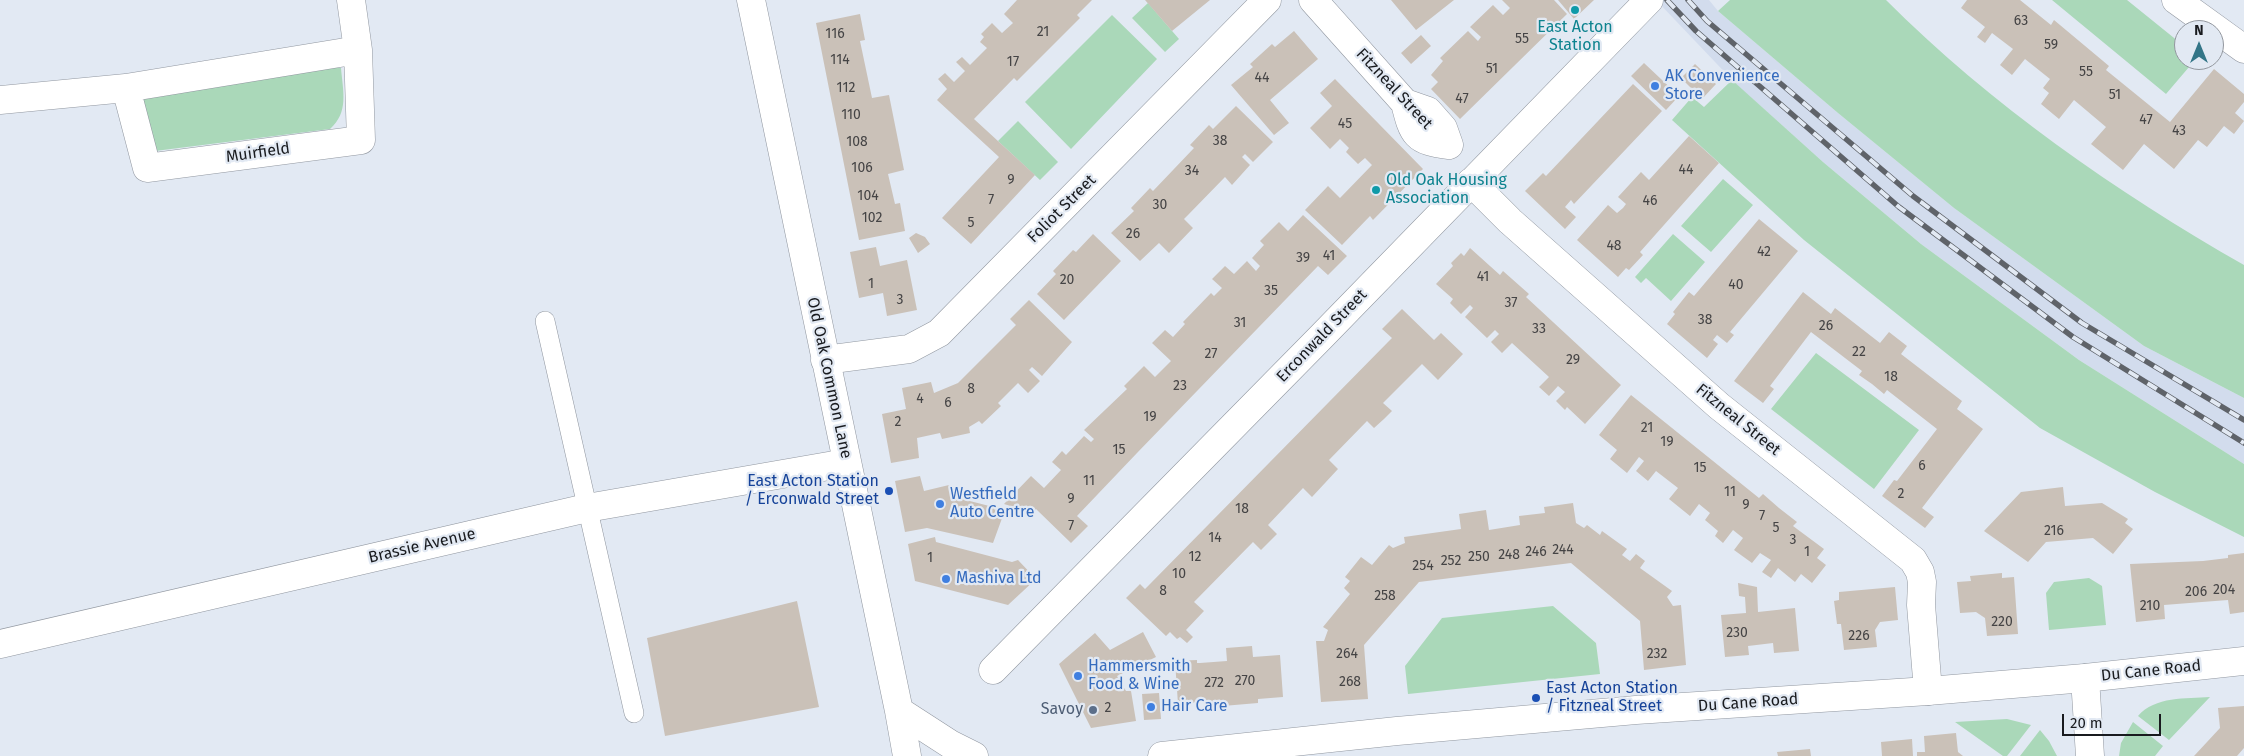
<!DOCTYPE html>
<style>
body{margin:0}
#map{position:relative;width:2244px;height:756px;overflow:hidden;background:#e2e9f3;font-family:"Fira Sans",sans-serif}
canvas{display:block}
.north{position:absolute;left:2174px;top:20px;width:50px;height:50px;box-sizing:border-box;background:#e2e9f3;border:1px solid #92979e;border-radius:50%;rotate:0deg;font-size:14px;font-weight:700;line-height:20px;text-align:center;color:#191b1f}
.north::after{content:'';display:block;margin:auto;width:18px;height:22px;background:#337587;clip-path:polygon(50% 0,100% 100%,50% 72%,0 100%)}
.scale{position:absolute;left:2062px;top:714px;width:99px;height:22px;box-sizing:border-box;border:2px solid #191b1f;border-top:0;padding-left:6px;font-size:15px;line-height:18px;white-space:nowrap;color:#191b1f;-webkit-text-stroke:4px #e2e9f3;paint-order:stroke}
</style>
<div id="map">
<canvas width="2244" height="756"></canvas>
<div class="north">N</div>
<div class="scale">20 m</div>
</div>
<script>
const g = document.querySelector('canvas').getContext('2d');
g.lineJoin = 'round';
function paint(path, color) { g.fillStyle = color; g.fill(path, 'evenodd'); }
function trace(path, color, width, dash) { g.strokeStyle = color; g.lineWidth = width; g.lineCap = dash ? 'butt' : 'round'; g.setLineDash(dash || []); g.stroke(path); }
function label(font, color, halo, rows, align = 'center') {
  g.font = font + ' "Fira Sans",sans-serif'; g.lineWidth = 4.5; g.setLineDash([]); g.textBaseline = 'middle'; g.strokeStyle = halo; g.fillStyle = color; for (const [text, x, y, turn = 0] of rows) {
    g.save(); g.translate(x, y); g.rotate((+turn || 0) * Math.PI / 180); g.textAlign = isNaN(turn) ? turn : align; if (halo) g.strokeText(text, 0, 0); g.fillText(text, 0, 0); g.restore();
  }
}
paint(new Path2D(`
 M1656,0H1709L1718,11L1838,113L1954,208L2144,346L2244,398V464L2079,360L1921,244L1823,162L1736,84Z`), '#d2dced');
paint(new Path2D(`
 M1730,0H1886C1991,105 2116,192 2244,265V398L2144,346L1954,208L1838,113L1718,11Z
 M2052,0H2127L2184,46V60H2195L2166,94Z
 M1148,3L1179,39L1165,52L1132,18Z
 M1112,15L1157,59L1071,149L1025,102Z
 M328,65L341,68C343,92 349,112 330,129L155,151L137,95Z
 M1732,80L1823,162L1921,244L2079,360L2244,464V537L2155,492L2040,428L1804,240L1672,120L1692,97L1704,107Z
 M1018,121L1058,162L1040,180L998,141Z
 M1723,179L1753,205L1711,252L1681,226Z
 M1673,234L1705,262L1671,301L1646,278L1641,283L1635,277Z
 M1816,353L1919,430L1874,489L1771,409Z
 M2089,578L2102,586L2106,625L2049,630L2046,593L2054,582Z
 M1553,606L1596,643L1600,674L1408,694L1405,666L1442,618Z
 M2210,697L2169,740L2138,716C2155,696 2186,699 2210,697Z
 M2007,719L2031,725L2007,756H2003L1955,722Z
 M2133,722L2163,746L2155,756H2119L2121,743Z
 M2040,730L2049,741L2057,756H2020Z`), '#aad8b9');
paint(new Path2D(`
 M1017,0H1092L1077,15L1080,18L1017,81L1014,78L974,119L1035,175L971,244L942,218L999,157L937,100L947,89L938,79L945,73L954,82L965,71L956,62L962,57L970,65L987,48L980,42L984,37L981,34L992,23L1002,33L1013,23L1004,14Z
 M1145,0H1210L1172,31Z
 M1391,0H1454L1416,30Z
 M1502,0H1554L1567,14L1460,119L1431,89L1438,82L1431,75L1443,61L1440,58L1468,31L1478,41L1481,37L1470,27L1493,5L1503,15L1510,8Z
 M1558,0H1594L1574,19Z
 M1967,0H2020L2051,25L2054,20L2109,66L2106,70L2170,122L2214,69L2244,94V102L2235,113L2244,121L2234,134L2224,126L2207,147L2198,140L2174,169L2144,144L2123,170L2091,144L2106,127L2074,100L2059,119L2041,104L2049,93L2043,88L2050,79L2025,59L2012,75L2000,65L2013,49L1992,33L1985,43L1977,37L1985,27L1961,8Z
 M860,14L865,40L860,41L872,98L889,95L904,170L888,174L895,204L900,203L905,231L859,240L816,23Z
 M1294,31L1318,59L1270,100L1289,123L1274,135L1231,85L1253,67L1250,64L1272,44L1275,47Z
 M1421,35L1431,46L1411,64L1401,53Z
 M1644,63L1679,96L1666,110L1631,76Z
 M1695,64L1716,84L1702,99L1681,78Z
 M1335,79L1423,169L1373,220L1370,216L1342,245L1305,210L1328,186L1340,198L1372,165L1365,158L1358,164L1346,152L1349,148L1340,139L1330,149L1310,128L1332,106L1320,93Z
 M1633,84L1662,111L1574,204L1571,200L1565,207L1576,217L1565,229L1525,191L1543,173L1546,176Z
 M1236,106L1273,142L1253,162L1245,154L1242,157L1250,165L1232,185L1225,177L1188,215L1184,219L1193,228L1169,253L1159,243L1140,261L1111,233L1134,211L1131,208L1150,188L1153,191L1194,148L1190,145L1209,125L1213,129Z
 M1689,136L1719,163L1640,252L1643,255L1629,270L1626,268L1618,277L1577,240L1608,205L1617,213L1623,208L1626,204L1618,197L1641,172L1649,180Z
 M1303,215L1347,256L1328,275L1318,266L1137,453L1077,516L1088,526L1071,543L1036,509L1033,513L1004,504L1031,476L1044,488L1061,470L1052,462L1062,451L1066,455L1084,436L1091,442L1094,439L1084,430L1127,389L1124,386L1144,366L1155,377L1171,361L1152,343L1165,330L1173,337L1185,324L1183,322L1211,293L1214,296L1222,288L1212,279L1225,266L1234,274L1247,261L1256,271L1260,266L1252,258L1264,245L1260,241L1279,222L1288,231Z
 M1759,219L1798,251L1730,332L1734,335L1727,343L1717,335L1713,340L1718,344L1707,358L1667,324L1675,314L1673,312L1689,292L1694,296Z
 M916,233L925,237L930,244L918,253L909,238Z
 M1093,234L1121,261L1064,320L1037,294L1056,274L1053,271L1073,250L1076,252Z
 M876,247L880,266L907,260L917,310L887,316L883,293L859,298L850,252Z
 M1470,248L1500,275L1503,271L1529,294L1526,297L1621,385L1585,424L1567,407L1565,410L1556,401L1565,392L1558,386L1549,396L1539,387L1549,377L1512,343L1502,353L1491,342L1499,334L1495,330L1487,338L1465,317L1473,308L1470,305L1461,314L1450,303L1453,299L1436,284L1453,266L1451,263L1461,253L1464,256Z
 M1803,292L1831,314L1835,308L1880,343L1889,332L1907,346L1901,354L1962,401L1957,409L1983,429L1922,508L1934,517L1925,528L1882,496L1894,480L1897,481L1937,429L1887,390L1884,394L1872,384L1859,375L1862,371L1811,332L1770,386L1774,389L1763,403L1734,381Z
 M1029,300L1072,342L1042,376L1032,367L1029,370L1040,381L1028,393L1018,383L998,403L1001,406L982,424L979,421L969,427L970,433L942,439L940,433L917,438L919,458L891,463L882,414L906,409L902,388L931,382L934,393L958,383L1016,325L1010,319Z
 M1402,309L1434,340L1441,333L1463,354L1438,380L1422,364L1383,403L1392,411L1384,419L1374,428L1367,421L1329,460L1338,469L1312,497L1303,488L1268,525L1277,534L1261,550L1253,542L1194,602L1204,611L1186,630L1193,637L1187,643L1180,637L1177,639L1170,632L1166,636L1126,598L1140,584L1145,589L1150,584L1388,342L1392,338L1382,329Z
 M1631,395L1759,498L1763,494L1779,508L1797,522L1793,526L1824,549L1817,558L1826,565L1812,583L1801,574L1795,582L1778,568L1771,578L1762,572L1771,560L1760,553L1752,563L1734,550L1743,538L1733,530L1723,543L1715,536L1718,531L1705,520L1710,513L1699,504L1690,516L1669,499L1678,488L1656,471L1648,481L1636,471L1644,461L1639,457L1627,473L1610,459L1617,450L1599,435Z
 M920,476L924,491L949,485L960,488L958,498L1005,510L993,543L927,528L905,532L895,481Z
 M2063,487L2065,506L2102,503L2128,519L2125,523L2133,529L2113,554L2093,538L2046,542L2028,562L1984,531L2021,492Z
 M1573,503L1576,523L1584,528L1587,525L1600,535L1602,531L1627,549L1622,555L1630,561L1636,554L1645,561L1640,568L1672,591L1667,597L1673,606L1681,605L1686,665L1644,670L1640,621L1571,563L1419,582L1364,645L1368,699L1321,702L1316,641H1324L1328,630L1323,627L1350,594L1344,588L1350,581L1345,577L1361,557L1372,565L1389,545L1393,548L1405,543L1404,537L1461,529L1459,514L1486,510L1489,530L1520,525L1519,516L1545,513L1544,507Z
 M935,537L936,542L1012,562L1018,560L1036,579L1008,605L915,581L908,544Z
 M2244,553V612L2230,614L2228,600L2202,602L2164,605L2165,619L2136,622L2130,564L2203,561L2228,558V555Z
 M2002,573V578L2014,577L2018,634L1987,636L1985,618L1976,612L1960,613L1957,582L1971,581L1970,576Z
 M1738,583L1757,587L1758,612L1795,608L1799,651L1774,653L1773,643L1748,646L1749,655L1725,657L1721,615L1746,613L1745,597L1739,596Z
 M1895,587L1898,620L1880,622L1875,630L1877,647L1844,650L1841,624H1837L1834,601L1839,600V592Z
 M797,601L819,707L665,736L647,638Z
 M1143,632L1156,657L1117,676L1126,691H1131L1136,721L1091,728L1059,664L1095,633L1110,650Z
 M1252,646L1253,657L1280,655L1283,697L1258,699V703L1211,707V701L1178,704L1175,661L1197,660V663H1200L1227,661L1226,648Z
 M1159,693L1161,719L1144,720L1142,694Z
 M2244,706V748L2237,756H2194L2220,728L2218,708Z
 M1956,733L1958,752L1963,756H1917V752H1925L1924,736Z
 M1912,739L1913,756H1882L1881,742Z
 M1810,749L1811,756H1778L1777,752Z`), '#cac1b8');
const lane = new Path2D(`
 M545,321L634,713`);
const street = new Path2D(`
 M351,0L358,50
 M1313,0L1405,103L1428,111L1443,128L1449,145
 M2176,0L2244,49
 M0,100L126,88L358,50L361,140L147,168L126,88
 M1405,103C1413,135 1415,141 1449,145
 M1471,182L1510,221L1719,406L1913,560L1920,572L1922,582L1921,605L1928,691
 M825,360L909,349L939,333L1267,0
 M0,644L587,508L846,463
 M993,670L1321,337L1649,0
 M2085,678L2090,756`);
const secondary = new Path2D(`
 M751,0L899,711L907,756
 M899,711L950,744L974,756
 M1162,756L1397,731L1636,710L1928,691L2085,678L2244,661`);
trace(lane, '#9197a0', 20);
trace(street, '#9197a0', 29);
trace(secondary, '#9197a0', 29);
trace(lane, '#fff', 19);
trace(street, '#fff', 28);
trace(secondary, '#fff', 28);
const rail = new Path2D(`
 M1667,0L1696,31L1899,207L2073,337L2244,443
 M1688,0L1707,21L1913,196L2082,323L2244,420`);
trace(rail, '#5f6369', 5.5);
trace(rail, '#e2e9f3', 4, [11]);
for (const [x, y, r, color] of [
 [1575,10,5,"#0f9aa8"],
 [1655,86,5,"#3f7fe0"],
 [1376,190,5,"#0f9aa8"],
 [889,491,5,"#1a4fb4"],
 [940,504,5,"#3f7fe0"],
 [946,579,5,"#3f7fe0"],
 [1078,676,5,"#3f7fe0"],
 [1536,698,5,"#1a4fb4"],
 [1151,707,5,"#3f7fe0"],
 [1093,710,5,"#5c6f8a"]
]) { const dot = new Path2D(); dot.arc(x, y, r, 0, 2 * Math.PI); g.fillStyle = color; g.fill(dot); trace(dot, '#e2e9f3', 2); }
label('14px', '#454445', null, [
 ["63",2021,21],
 ["21",1043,32],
 ["116",835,34],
 ["55",1522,39],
 ["59",2051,45],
 ["114",840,60],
 ["17",1013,62],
 ["51",1492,69],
 ["55",2086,72],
 ["44",1262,78],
 ["112",846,88],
 ["51",2115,95],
 ["47",1462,99],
 ["110",851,115],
 ["47",2146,120],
 ["45",1345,124],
 ["43",2179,131],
 ["38",1220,141],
 ["108",857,142],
 ["106",862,168],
 ["44",1686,170],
 ["34",1192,171],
 ["9",1011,180],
 ["104",868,196],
 ["7",991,200],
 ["46",1650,201],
 ["30",1160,205],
 ["102",872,218],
 ["5",971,223],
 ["26",1133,234],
 ["48",1614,246],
 ["42",1764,252],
 ["41",1329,256],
 ["39",1303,258],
 ["41",1483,277],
 ["20",1067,280],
 ["1",871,284],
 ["40",1736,285],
 ["35",1271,291],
 ["3",900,300],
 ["37",1511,303],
 ["38",1705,320],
 ["31",1240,323],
 ["26",1826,326],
 ["33",1539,329],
 ["22",1859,352],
 ["27",1211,354],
 ["29",1573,360],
 ["18",1891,377],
 ["23",1180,386],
 ["8",971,389],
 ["4",920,399],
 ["6",948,403],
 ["19",1150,417],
 ["2",898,422],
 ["21",1647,428],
 ["19",1667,442],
 ["15",1119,450],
 ["6",1922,466],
 ["15",1700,468],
 ["11",1089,481],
 ["11",1730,492],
 ["2",1901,494],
 ["9",1071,499],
 ["9",1746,505],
 ["18",1242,509],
 ["7",1762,516],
 ["7",1071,526],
 ["5",1776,528],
 ["216",2054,531],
 ["14",1215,538],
 ["3",1793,540],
 ["244",1563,550],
 ["246",1536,552],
 ["1",1807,552],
 ["248",1509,555],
 ["12",1195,557],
 ["250",1479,557],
 ["1",930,558],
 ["252",1451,561],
 ["254",1423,566],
 ["10",1179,574],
 ["204",2224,590],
 ["8",1163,591],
 ["206",2196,592],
 ["258",1385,596],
 ["210",2150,606],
 ["220",2002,622],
 ["230",1737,633],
 ["226",1859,636],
 ["264",1347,654],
 ["232",1657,654],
 ["270",1245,681],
 ["268",1350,682],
 ["272",1214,683],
 ["2",1108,708]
]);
label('16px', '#0d838f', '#e2e9f3', [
 ["East Acton",1575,28],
 ["Station",1575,46],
 ["Old Oak Housing",1386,181,"left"],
 ["Association",1386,199,"left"]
]);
label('16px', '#366cbe', '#e2e9f3', [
 ["AK Convenience",1665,77],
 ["Store",1665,95],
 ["Westfield",950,495],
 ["Auto Centre",950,513],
 ["Mashiva Ltd",956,579],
 ["Hammersmith",1088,667],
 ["Food & Wine",1088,685],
 ["Hair Care",1161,707]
], 'left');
label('16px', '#191b1f', '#e2e9f3', [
 ["Fitzneal Street",1394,89,47],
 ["Muirfield",258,153,-8],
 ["Foliot Street",1062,209,-45],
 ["Erconwald Street",1322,336,-46],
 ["Old Oak Common Lane",829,378,78],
 ["Fitzneal Street",1738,420,39],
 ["Brassie Avenue",422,546,-13],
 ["Du Cane Road",2151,671,-6],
 ["Du Cane Road",1748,703,-4]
]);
label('16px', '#164399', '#e2e9f3', [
 ["East Acton Station",879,482],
 ["/ Erconwald Street",879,500],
 ["East Acton Station",1546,689,"left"],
 ["/ Fitzneal Street",1546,707,"left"]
], 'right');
label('16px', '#4e5e75', '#e2e9f3', [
 ["Savoy",1083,710]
], 'right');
</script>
